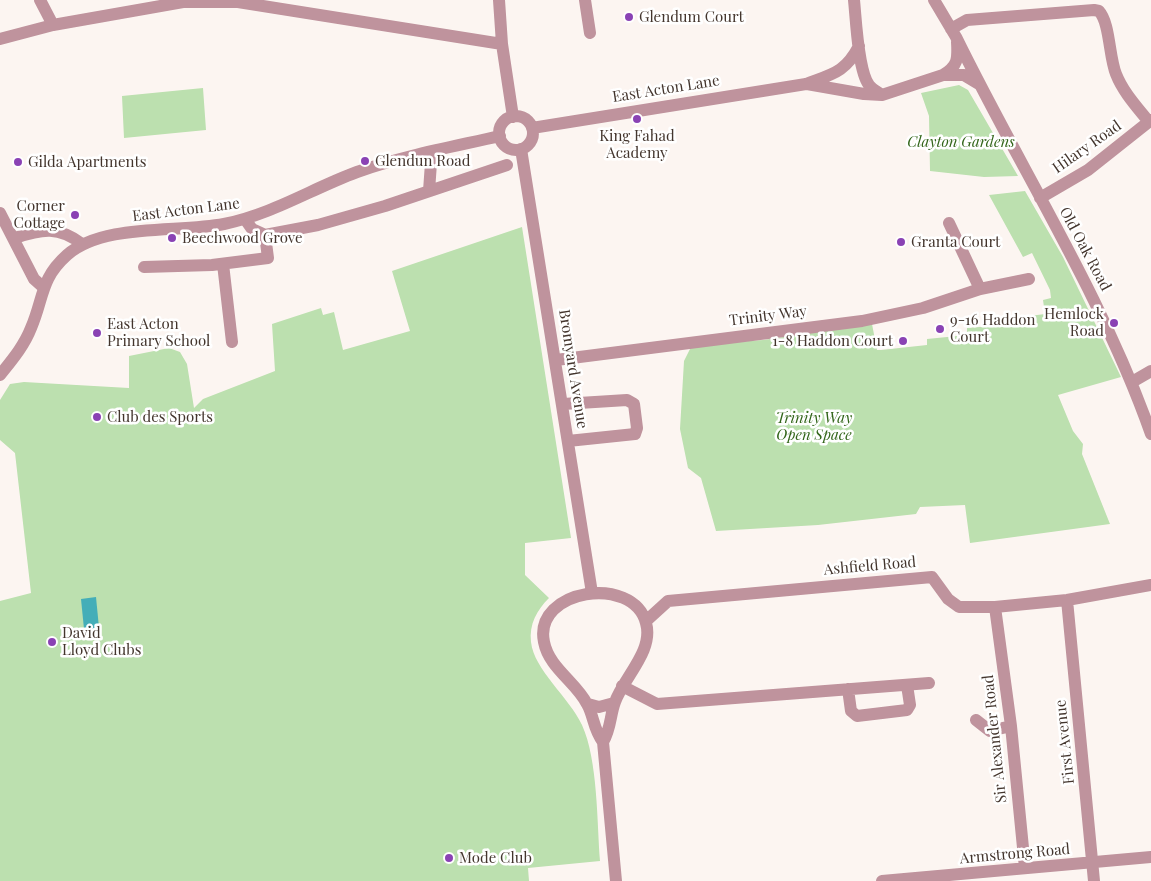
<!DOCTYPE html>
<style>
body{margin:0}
canvas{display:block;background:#fcf5f1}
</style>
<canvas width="1151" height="881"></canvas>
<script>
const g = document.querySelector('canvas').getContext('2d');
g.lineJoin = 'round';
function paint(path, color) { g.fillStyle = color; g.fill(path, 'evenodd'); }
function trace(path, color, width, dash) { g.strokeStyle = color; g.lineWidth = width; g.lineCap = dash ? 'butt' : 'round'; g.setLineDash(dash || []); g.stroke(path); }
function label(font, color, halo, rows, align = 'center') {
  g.font = font + ' "Playfair Display",serif'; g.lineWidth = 5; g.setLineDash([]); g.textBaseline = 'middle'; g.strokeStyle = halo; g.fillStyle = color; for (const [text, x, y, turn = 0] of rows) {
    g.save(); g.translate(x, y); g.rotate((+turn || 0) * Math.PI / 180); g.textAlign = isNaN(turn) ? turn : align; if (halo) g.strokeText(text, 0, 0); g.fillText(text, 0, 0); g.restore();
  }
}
paint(new Path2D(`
 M959,85L968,90L1018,176L984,177L930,171L929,116L921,93Z
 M203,88L206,130L124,138L122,96Z
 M1025,191L1063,257L1121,377L1058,395L1073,431L1083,444L1082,454L1110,524L970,543L965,505L920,507L916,514L818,525L716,531L701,478L688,468L680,429L684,361L692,345L763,340L872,324L877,350H881L927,345V339L967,335V328L1005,325V319L1045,314L1043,300L1051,298L1050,290L1032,253L1023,257L989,195Z
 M522,227L571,538L525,543V575L549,598C537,610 529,624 531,642C534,670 569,697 582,725C598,760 597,823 600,861L528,868L529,881H0V601L31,593L15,453L0,440V400L10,384L24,382L129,388V356L169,348L180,352L187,364L194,408L203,399L275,371L272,324L321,308L323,315L334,312L343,350L410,331L392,271Z`), '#bce0af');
paint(new Path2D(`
 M96,597L100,638L85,639L81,599Z`), '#44aeb8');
trace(new Path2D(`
 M40,0L53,25
 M499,0L502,44L513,117
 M585,0L590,33
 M854,0C856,19 858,71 869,85C872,89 878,92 882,95
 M934,0L956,37C1021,170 1102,295 1151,434
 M951,29L967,20L1094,10L1099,11C1110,23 1109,57 1116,74C1123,92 1137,107 1149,122
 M0,39L53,25L183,2H238L502,44
 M943,75H964L979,84
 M807,84L864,94L882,95L943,75C958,66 958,59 957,42
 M499 133a17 17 0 1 1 34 0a17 17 0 1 1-34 0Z
 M532,128L806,84C832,74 845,73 859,46
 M521,149L592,593
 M429,191L431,163L435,152
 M1040,198L1088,170L1151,120
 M0,213L34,279L43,287
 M245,219L252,229L265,235L318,225L385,206L507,165
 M949,223L980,289
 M15,238C42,229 59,226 82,244
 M223,264L232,342
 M144,267L212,265L268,258L265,235
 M556,360L862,321L923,308L980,289L1029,279
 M0,375C12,360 24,346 31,328C44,298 40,279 67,255C104,223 177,233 224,224C273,214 311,189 357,172C403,156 452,147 500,136
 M1132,382L1151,371
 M563,404L627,400L634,404L637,428L635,434L568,441
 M1067,600L1094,881
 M995,607L1011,726L1025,868
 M646,621L668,601L932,577L948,599L959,607H995L1067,600L1151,585
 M622,686L657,704L929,683
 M848,689L851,711L857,716L907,710L910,705L907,685
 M588,704L599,707L614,703
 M976,720L990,731L1011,726
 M603,742C611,729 610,715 615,702C624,677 654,651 646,623C633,574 533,589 544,642C549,668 576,682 587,704C594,716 593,729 603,742L616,881
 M882,881L1151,857`), '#bf939d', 12);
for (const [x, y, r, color] of [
 [629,17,5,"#8a42b4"],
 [637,119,5,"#8a42b4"],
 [365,161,5,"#8a42b4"],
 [18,162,5,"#8a42b4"],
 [75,215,5,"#8a42b4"],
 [172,238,5,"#8a42b4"],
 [901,242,5,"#8a42b4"],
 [1114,323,5,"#8a42b4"],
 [940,329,5,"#8a42b4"],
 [97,333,5,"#8a42b4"],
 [903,341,5,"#8a42b4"],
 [97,417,5,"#8a42b4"],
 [52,642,5,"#8a42b4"],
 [449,858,5,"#8a42b4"]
]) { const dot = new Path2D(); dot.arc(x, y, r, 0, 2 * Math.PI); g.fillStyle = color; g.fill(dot); trace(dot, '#fff', 2); }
label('15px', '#43352d', '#fff', [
 ["Glendum Court",639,17],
 ["King Fahad",637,136,"center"],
 ["Academy",637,153,"center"],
 ["Glendun Road",375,161],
 ["Gilda Apartments",28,162],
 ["Corner",65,206,"right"],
 ["Cottage",65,223,"right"],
 ["Beechwood Grove",182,238],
 ["Granta Court",911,242],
 ["Hemlock",1104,314,"right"],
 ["Road",1104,331,"right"],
 ["9-16 Haddon",950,320],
 ["Court",950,337],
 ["East Acton",107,324],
 ["Primary School",107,341],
 ["1-8 Haddon Court",893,341,"right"],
 ["Club des Sports",107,417],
 ["David",62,633],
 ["Lloyd Clubs",62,650],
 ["Mode Club",459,858]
], 'left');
label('15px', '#43352d', '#fff', [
 ["East Acton Lane",666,89,-9],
 ["Hilary Road",1087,147,-35],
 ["East Acton Lane",186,210,-7],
 ["Old Oak Road",1085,249,62],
 ["Trinity Way",768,316,-7],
 ["Bromyard Avenue",573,369,81],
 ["Ashfield Road",870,566,-5],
 ["Sir Alexander Road",995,739,-96],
 ["First Avenue",1065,742,-96],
 ["Armstrong Road",1015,854,-5]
]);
label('italic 15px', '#326519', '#fff', [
 ["Clayton Gardens",961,142],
 ["Trinity Way",814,418],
 ["Open Space",814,435]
]);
</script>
